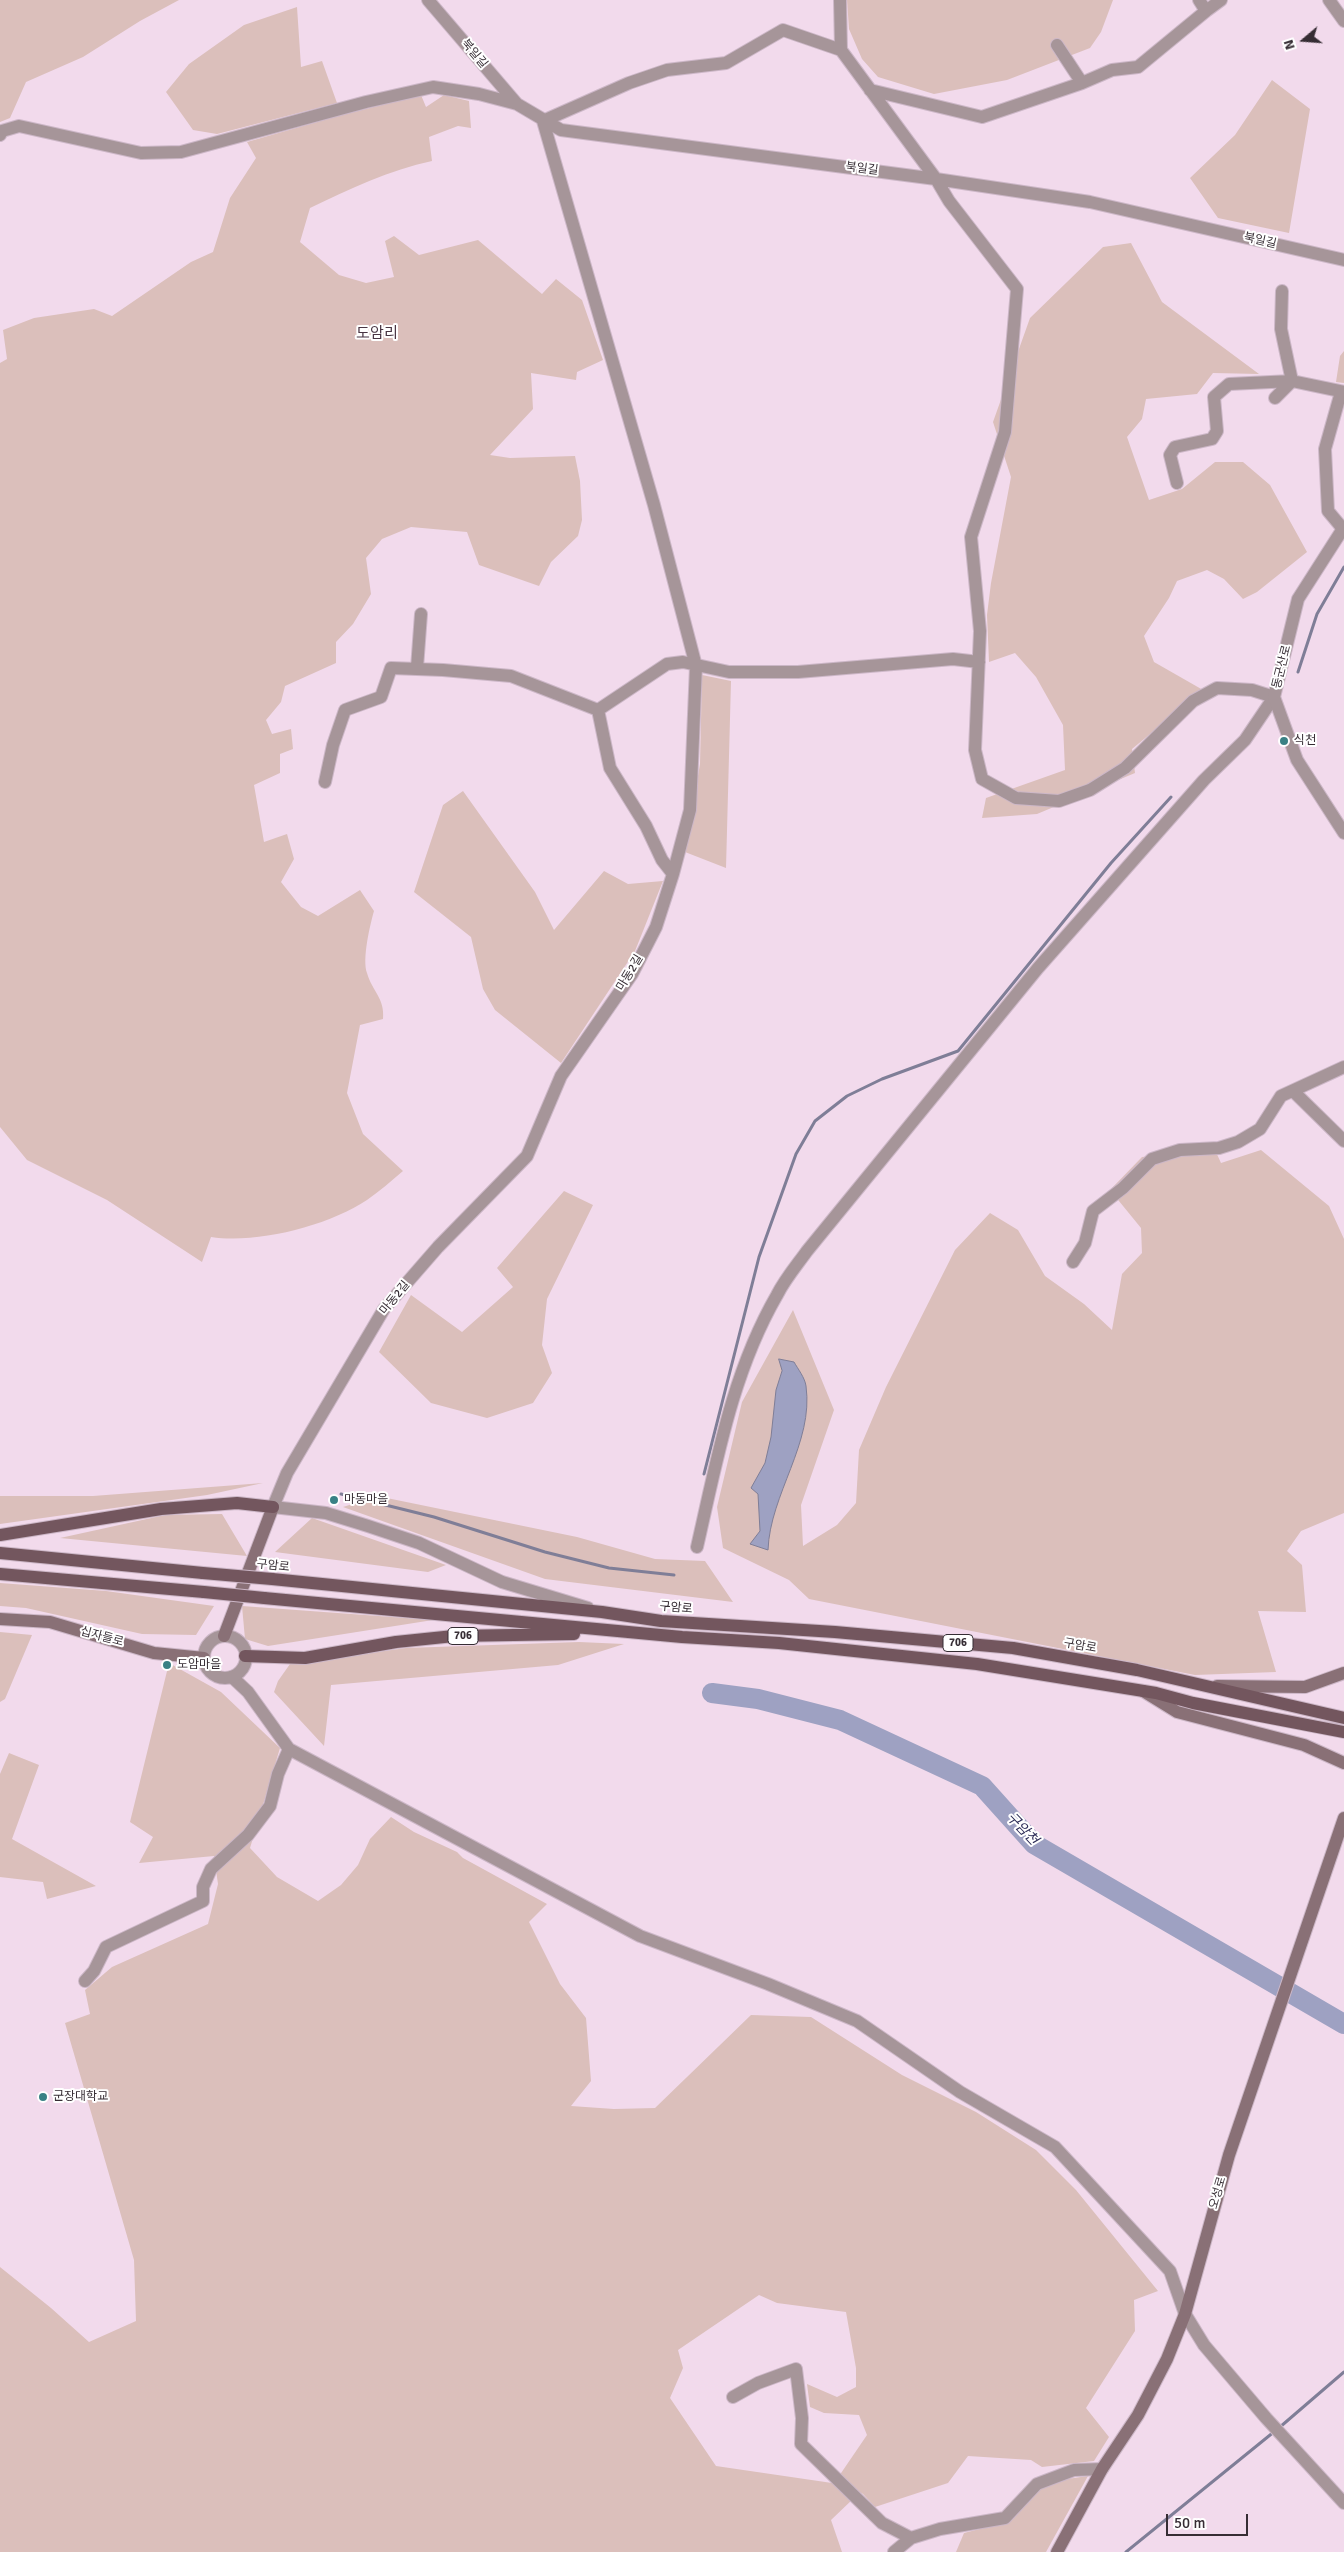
<!DOCTYPE html>
<meta charset="utf-8">
<style>
body{margin:0}
#map{position:relative;width:1344px;height:2552px;overflow:hidden;background:#f2daec;font-family:Signika,sans-serif}
canvas{display:block}
.north{position:absolute;left:1279px;top:15px;width:50px;height:50px;-webkit-text-stroke:4px #fff;paint-order:stroke;rotate:252deg;font-size:14px;font-weight:700;line-height:20px;text-align:center;color:#362d34}
.north::after{content:'';display:block;margin:auto;width:18px;height:22px;background:#362d34;clip-path:polygon(50% 0,100% 100%,50% 72%,0 100%)}
.scale{position:absolute;left:1166px;top:2514px;width:82px;height:22px;box-sizing:border-box;border:2px solid #362d34;border-top:0;padding-left:6px;font-size:15px;line-height:18px;white-space:nowrap;color:#362d34;-webkit-text-stroke:4px #fff;paint-order:stroke}
</style>
<div id="map">
<canvas width="1344" height="2552"></canvas>
<div class="north">N</div>
<div class="scale">50 m</div>
</div>
<script>
const g = document.querySelector('canvas').getContext('2d');
g.lineJoin = 'round';
function paint(path, color) { g.fillStyle = color; g.fill(path, 'evenodd'); }
function trace(path, color, width, dash) { g.strokeStyle = color; g.lineWidth = width; g.lineCap = dash ? 'butt' : 'round'; g.setLineDash(dash || []); g.stroke(path); }
function label(font, color, halo, rows, align = 'center') {
  g.font = font + ' Signika,"Noto Sans KR",sans-serif'; g.lineWidth = 4; g.setLineDash([]); g.textBaseline = 'middle'; g.strokeStyle = halo; g.fillStyle = color; for (const [text, x, y, turn = 0] of rows) {
    g.save(); g.translate(x, y); g.rotate((+turn || 0) * Math.PI / 180); g.textAlign = isNaN(turn) ? turn : align; if (halo) g.strokeText(text, 0, 0); g.fillText(text, 0, 0); g.restore();
  }
}
paint(new Path2D(`
 M0,0H179L140,21L83,57L26,82L10,118L0,122Z
 M847,0H1113L1101,32L1090,48L1007,80L934,94L878,77L862,59L849,29Z
 M297,7L301,67L322,61L337,103L217,134L193,130L166,92L189,64L244,25Z
 M1272,80L1310,109L1289,233L1218,218L1190,178L1235,135Z
 M421,95L426,107L444,95L469,101L471,128L458,126L429,137L432,161C390,170 349,189 310,208L300,242L339,275L366,283L394,277L385,241L394,236L419,255L478,240L542,294L556,279L582,300L603,360L577,372L576,380L531,373L533,409L490,455L510,458L575,456L580,481L582,520L578,536L551,562L539,586L479,565L467,532L411,527L382,539L366,558L371,594L353,624L336,642V663L285,686L281,702L266,720L272,734L291,729L293,749L280,754V773L254,785L264,842L287,834L294,859L281,882L301,907L318,916L360,890L374,911C370,925 362,959 367,973C372,991 385,998 383,1019L360,1025L347,1093L363,1134L403,1171C391,1181 380,1191 367,1200C328,1226 257,1244 211,1237L202,1262L107,1200L27,1160L0,1127V363L7,359L3,330L34,318L94,309L112,316L191,262L213,252L230,198L256,158L247,142L338,116Z
 M1131,243L1162,302L1259,374L1213,373L1197,394L1146,399L1142,419L1127,437L1149,500L1182,489L1215,462H1243L1270,485L1307,552L1257,592L1243,599L1224,579L1207,570L1177,581L1169,598L1144,636L1154,662L1203,690L1132,749L1135,773L1037,814L982,818L986,798L1065,770L1063,725L1036,677L1015,653L989,662L987,615L991,583L1011,477L993,422L1030,318L1103,247Z
 M1344,351V383L1336,382L1340,356Z
 M702,675L731,681L726,868L685,852L700,764Z
 M463,791L535,892L554,930L604,871L628,884L663,881L635,951L561,1063L495,1010L483,989L471,937L414,892L443,805Z
 M1215,1150L1221,1163L1261,1150L1329,1206L1344,1239V1513L1301,1531L1287,1551L1302,1565L1306,1612L1258,1611L1276,1672L1195,1675L809,1599L789,1580L723,1548L717,1507L742,1402L793,1310L834,1410L801,1505L803,1546L837,1525L856,1503L859,1450L886,1387L955,1250L990,1213L1018,1230L1045,1276L1084,1304L1112,1330L1122,1274L1142,1253L1141,1228L1110,1190L1142,1157Z
 M564,1191L593,1205L547,1299L542,1345L552,1373L533,1403L487,1418L431,1403L379,1352L411,1295L462,1332L513,1287L497,1268Z
 M263,1483L207,1495L0,1524V1496H93Z
 M377,1496L577,1537L655,1559L705,1561L733,1602L545,1579L343,1507Z
 M222,1514L247,1556L60,1538L165,1515Z
 M312,1518L446,1565L428,1572L275,1552Z
 M0,1583L106,1591L214,1606L196,1635L142,1634L26,1608L0,1606Z
 M242,1606L433,1620L268,1646L245,1639Z
 M0,1632L32,1635L5,1699L0,1702Z
 M579,1642L624,1644L558,1665L331,1685L324,1746L274,1692L278,1681L290,1664L406,1648Z
 M169,1663L221,1692L280,1748L250,1848L277,1877L318,1901L341,1885L358,1865L370,1839L391,1817L414,1832L457,1852L463,1858L547,1904L529,1922L560,1984L586,2018L591,2081L571,2106L614,2109L655,2108L751,2015L811,2017L902,2075L976,2112L1036,2150L1076,2190L1158,2291L1134,2300L1135,2331L1086,2408L1109,2437L1094,2461L1042,2467L1031,2460L968,2456L948,2483L875,2507L863,2494L837,2479L867,2435L859,2415L824,2413L810,2407L807,2384L837,2397L856,2387V2368L846,2312L777,2303L759,2295L678,2350L683,2368L670,2398L716,2466L832,2483L853,2499L831,2520L842,2552H0V2267L51,2308L89,2342L136,2321L134,2260L65,2023L90,2014L85,1990L112,1967L208,1924L218,1884L214,1856L139,1863L153,1837L130,1822Z
 M9,1753L39,1765L12,1839L96,1886L47,1899L43,1882L0,1877V1774Z
 M1088,2476L1046,2552H956L964,2533L1011,2521L1041,2489L1067,2479Z`), '#dbbfbb');
const water = new Path2D(`
 M779,1359L794,1362C798,1369 805,1378 806,1386C814,1443 770,1494 768,1550L750,1544L760,1531L758,1494L751,1488L765,1463L771,1437L776,1390L782,1371Z`);
paint(water, '#9ea1c2');
trace(water, '#7f7e97', 1);
trace(new Path2D(`
 M1298,672L1317,614L1344,567
 M704,1474L759,1257L796,1154L815,1121L847,1096L882,1079L958,1051L1111,863L1171,797
 M341,1494L434,1517L545,1552L609,1568L674,1575
 M1280,2427L1344,2372
 M1126,2552L1275,2431`), '#7f7e97', 3);
trace(new Path2D(`
 M712,1693L758,1699L840,1720L982,1786L1034,1844L1344,2024`), '#9ea1c2', 20);
const minor = new Path2D(`
 M428,0L517,104L561,130L936,179L1090,202L1344,260
 M1329,0L1344,21
 M1206,11L1221,0
 M1057,45L1082,83
 M870,90L982,117L1082,83L1112,70L1138,67L1206,11L1199,0
 M0,135L2,131L19,126L141,153L181,152L366,102L433,87L479,94L517,104
 M1341,392L1325,449L1328,511L1343,529
 M1275,398L1292,381L1344,392
 M1177,483L1170,455L1175,447L1212,439L1217,431L1214,397L1229,384L1292,381L1281,329L1282,291
 M417,668L421,614
 M598,710L667,664L683,662L729,672H798L953,659L979,662
 M673,874L690,810L696,666L654,505L543,121L629,83L667,70L726,63L783,30L841,50
 M1293,1091L1344,1141
 M1073,1262L1085,1243L1093,1211L1123,1188L1152,1159L1180,1150L1219,1148L1238,1142L1260,1129L1281,1096L1344,1067
 M273,1507L287,1473L384,1309L438,1247L527,1156L561,1076L632,974L656,927L673,874L662,860L646,826L610,768L598,710L511,676L443,670L391,668L381,697L345,710L333,745L325,782
 M697,1547C717,1460 732,1373 777,1295C785,1279 797,1265 807,1251L1038,968L1204,780L1245,740L1274,697L1252,690L1217,688L1193,701L1125,768L1090,790L1059,801L1016,798L982,779L975,750L980,631L971,537L1005,432L1017,289L949,201L936,179L841,50L840,0
 M232,1677L248,1692L289,1749L640,1936L768,1984L857,2021L960,2092L1055,2147L1170,2271L1185,2314L1204,2345L1266,2418L1344,2503
 M85,1981L94,1971L106,1947L203,1901V1887L211,1869L248,1835L270,1806L278,1774L289,1749
 M733,2397L758,2383L796,2369L802,2418L801,2444L882,2523L911,2538
 M894,2552L911,2538L940,2529L1005,2518L1037,2484L1074,2470L1102,2469`);
const tertiary = new Path2D(`
 M1344,527L1298,599L1274,697L1297,760L1344,833
 M273,1507L326,1513L368,1526L419,1543L502,1582L588,1608
 M204 1657a21 21 0 1 1 42 0a21 21 0 1 1-42 0Z`);
const secondary = new Path2D(`
 M0,1619L50,1622L154,1653L204,1658
 M224,1636L273,1507
 M1217,1686L1305,1687L1344,1673
 M1143,1691L1177,1712L1304,1745L1344,1763
 M1057,2552L1102,2469L1138,2415L1167,2359L1185,2314L1229,2155L1344,1818`);
const primary = new Path2D(`
 M0,1535L161,1509L237,1503L273,1507
 M0,1553L203,1573
 M0,1574L204,1592
 M272,1579L602,1612L661,1621L835,1632L1013,1648L1137,1670L1344,1718
 M264,1598L682,1637L779,1643L977,1664L1156,1693L1193,1703L1344,1732
 M245,1656L305,1658L396,1642L454,1636L574,1634`);
trace(minor, '#ccb7c7', 14);
trace(tertiary, '#ccb7c7', 14);
trace(secondary, '#ccb7c7', 14);
trace(primary, '#ccb7c7', 14);
trace(minor, '#a69599', 12);
trace(tertiary, '#a69599', 12);
trace(secondary, '#897076', 12);
trace(primary, '#73565e', 12);
const primaryBridge = new Path2D(`
 M203,1573L272,1579
 M204,1592L264,1598`);
trace(primaryBridge, '#ccb7c7', 14, []);
trace(primaryBridge, '#73565e', 12);
for (const [x, y, r, color] of [
 [1284,741,5,"#398185"],
 [334,1500,5,"#398185"],
 [167,1665,5,"#398185"],
 [43,2097,5,"#398185"]
]) { const dot = new Path2D(); dot.arc(x, y, r, 0, 2 * Math.PI); g.fillStyle = color; g.fill(dot); trace(dot, '#fff', 2); }
for (const [x, y, w] of [
 [463,1636,30],
 [958,1643,30]
]) { const box = new Path2D(); box.roundRect(x - w / 2, y - 8.5, w, 17, 4); g.fillStyle = '#fff'; g.fill(box); trace(box, '#362d34', 1); }
label('bold 11px', '#362d34', null, [
 ["706",463,1636],
 ["706",958,1643]
]);
label('12px', '#362d34', '#fff', [
 ["북일길",474,54,50],
 ["북일길",862,169,7],
 ["북일길",1260,241,13],
 ["동군산로",1282,667,-76],
 ["마동2길",630,973,-59],
 ["마동2길",395,1298,-51],
 ["구암로",273,1566,6],
 ["구암로",676,1608,5],
 ["십자들로",102,1637,15],
 ["구암로",1080,1646,10],
 ["오성로",1218,2193,-74]
]);
label('12px', '#362d34', '#fff', [
 ["식천",1294,741],
 ["마동마을",344,1500],
 ["도암마을",177,1665],
 ["군장대학교",53,2097]
], 'left');
label('italic 14px', '#2a2a55', '#fff', [
 ["구암천",1022,1829,46]
]);
label('15px', '#483543', '#fff', [
 ["도암리",377,334]
]);
</script>
